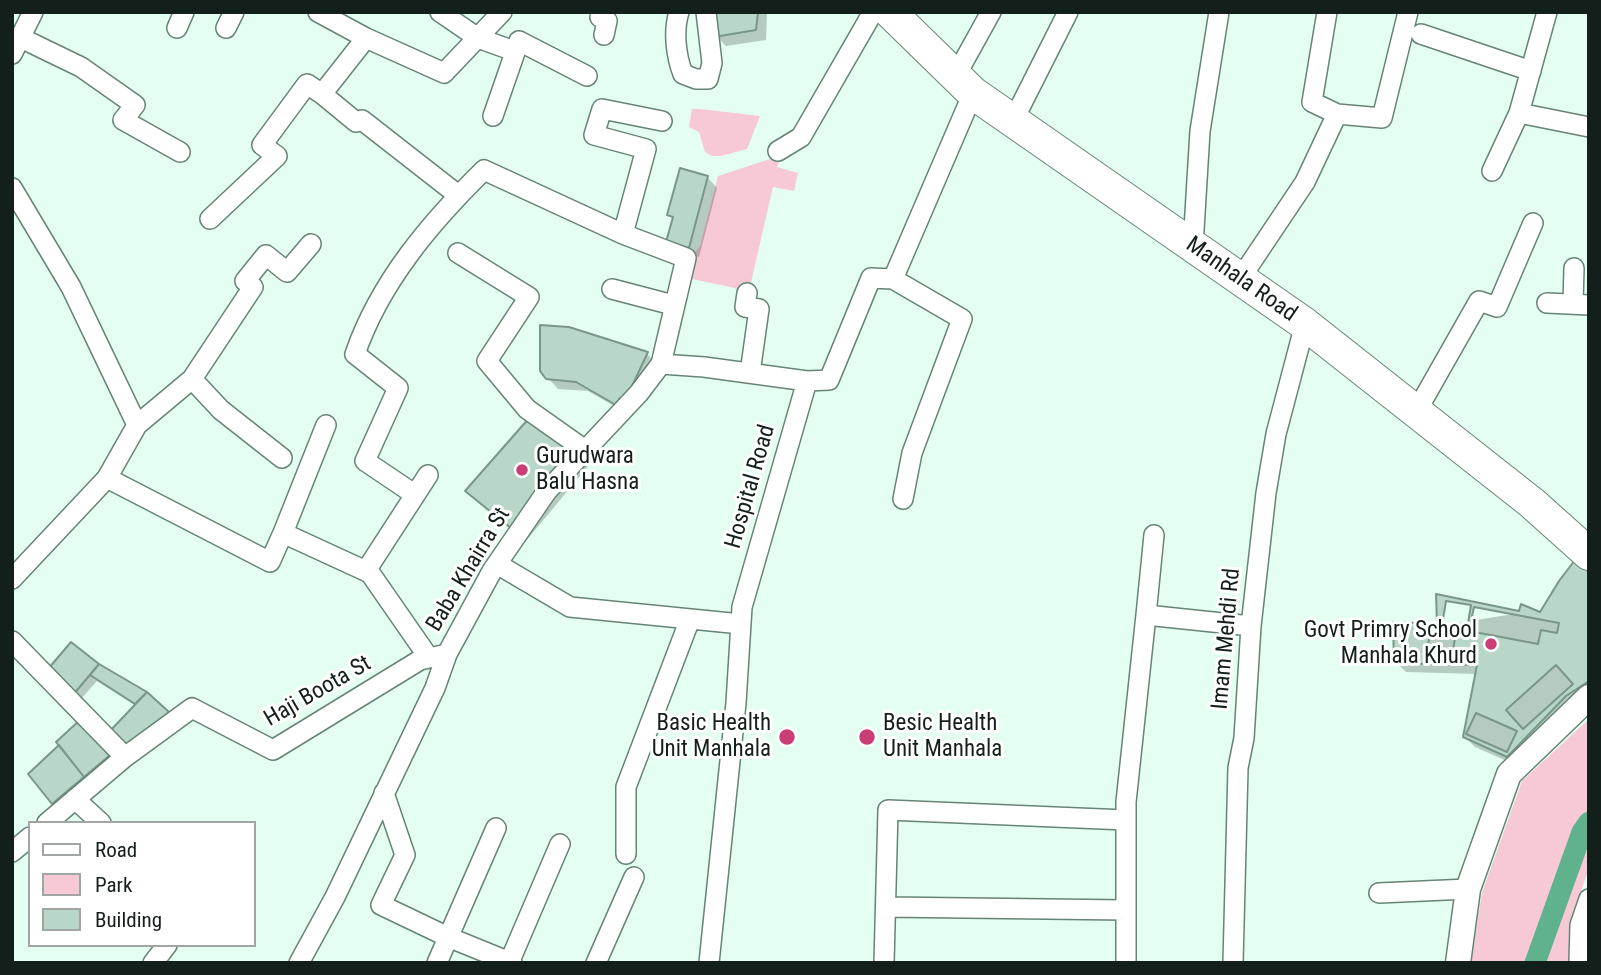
<!DOCTYPE html>
<style>
body{margin:0}
#map{position:relative;width:1601px;height:975px;overflow:hidden;background:#e4fef1;font-family:"Roboto Condensed",sans-serif}
canvas{display:block}
.frame{position:absolute;inset:0;border:14px solid #131f1a;pointer-events:none}
.legend{position:absolute;left:28px;top:821px;width:228px;height:126px;box-sizing:border-box;background:#fff;border:2px solid #a1a5a3;margin:0;padding:9px 12px;list-style:none;font-size:21px;color:#131f1a}
.legend li{display:flex;align-items:center;gap:14px;height:35px}
.legend b{width:35px;border:2px solid #a1a5a3}
</style>
<div id="map">
<canvas width="1601" height="975"></canvas>
<div class="frame"></div>
<ul class="legend">
<li><b style="height:9px;background:#fff"></b>Road</li>
<li><b style="height:19px;background:#f6c9d5"></b>Park</li>
<li><b style="height:19px;background:#b8d7c8"></b>Building</li>
</ul>
</div>
<script>
const g = document.querySelector('canvas').getContext('2d');
g.lineJoin = 'round';
function paint(path, color) { g.fillStyle = color; g.fill(path, 'evenodd'); }
function trace(path, color, width, dash) { g.strokeStyle = color; g.lineWidth = width; g.lineCap = dash ? 'butt' : 'round'; g.setLineDash(dash || []); g.stroke(path); }
function label(font, color, halo, rows, align = 'center') {
  g.font = font + ' "Roboto Condensed",sans-serif'; g.lineWidth = 6; g.setLineDash([]); g.textBaseline = 'middle'; g.strokeStyle = halo; g.fillStyle = color; for (const [text, x, y, turn = 0] of rows) {
    g.save(); g.translate(x, y); g.rotate((+turn || 0) * Math.PI / 180); g.textAlign = isNaN(turn) ? turn : align; if (halo) g.strokeText(text, 0, 0); g.fillText(text, 0, 0); g.restore();
  }
}
paint(new Path2D(`
 M692,109H700L760,116L747,149L721,156H712L705,152L699,132L689,127Z
 M782,155L777,167L798,173L794,191L773,187L749,291L687,278L693,255L700,246L718,176Z
 M1589,719V868L1570,924V963H1471L1482,893L1522,781Z`), '#f6c9d5');
paint(new Path2D(`
 M711,12H767L766,40L726,46L716,36Z
 M708,178L717,188L699,257L678,251L674,220L669,215Z
 M569,328L647,354L657,364L626,413L588,391L558,389L548,378Z
 M577,450L590,464L526,541L467,491Z
 M1589,574V697L1518,766L1475,747L1465,737L1477,674L1406,672L1396,662L1439,626L1520,613L1540,614Z
 M71,644L98,666L146,693L174,720L136,706L97,681L80,700L50,669Z
 M87,728L114,758L63,812L53,803Z`), '#0003');
trace(new Path2D(`
 M1535,963L1582,832L1589,822`), '#60b28f', 21);
const building = new Path2D(`
 M709,12H758L756,30L714,37Z
 M680,168L708,176L689,248L666,242L673,217L667,215Z
 M540,325L569,327L648,352L625,401L620,398L616,405L576,382L546,379L540,371Z
 M530,417L578,449L512,529L465,491Z
 M1575,560L1589,572V681L1566,696L1507,757L1463,737L1477,665L1394,663L1393,622L1437,624L1436,594L1519,611L1521,604L1540,612L1559,581Z
 M1446,601L1471,605L1467,629L1442,625Z
 M1474,607L1559,623L1557,633L1541,630L1538,644L1469,631Z
 M1430,633L1455,638L1451,663L1426,659Z
 M71,642L99,664L73,695L48,669Z
 M99,664L147,692L135,704L90,675Z
 M1556,665L1573,684L1523,729L1506,710Z
 M147,692L169,712L131,752L109,732Z
 M1476,713L1517,731L1507,752L1466,734Z
 M81,719L108,750L109,756L84,777L56,742Z
 M59,745L84,777L52,804L28,774Z`);
paint(building, '#b8d7c8');
trace(building, '#799789', 2);
const minor = new Path2D(`
 M318,12L366,38L444,73L502,12
 M440,12L478,38L514,51
 M604,12L600,17L607,21L604,35
 M679,12C673,31 676,56 683,74L696,79H708L712,63L706,12
 M1327,12L1312,102L1337,114
 M177,28L184,12
 M226,28L234,12
 M1421,34L1531,71
 M21,38L81,67L135,105L123,120L180,152
 M12,54L33,12
 M955,77L991,12
 M322,94L356,122L362,120L458,195
 M1519,113L1589,127
 M493,116L519,41L587,76
 M1013,121L1068,12
 M778,151L801,137L873,12
 M1492,171L1519,113L1547,12
 M12,188L71,287L137,425
 M210,219L277,156L262,145L307,84L322,94L366,38
 M623,234L646,149L594,135L602,109L662,121
 M1193,246L1200,131L1219,12
 M458,253L529,297L487,361L527,409L585,450
 M893,279L962,319L912,453L903,499
 M1240,279L1305,182L1337,114L1382,118L1408,12
 M612,289L673,305
 M747,293L745,307L759,309L750,373
 M1547,303L1589,305
 M1573,303L1574,268
 M192,379L221,410L282,458
 M1416,412L1479,301L1497,307L1533,223
 M107,478L270,562L283,533L370,573L429,658
 M414,494L365,461L398,388L355,354C380,282 430,223 484,170L623,234L686,258L661,364
 M283,533L326,425
 M1154,535L1146,615L1251,626
 M371,563L428,475
 M497,564L570,607L741,624
 M12,579L107,478L137,425L192,379L253,287L245,281L266,255L287,272L311,244
 M12,641L125,757
 M384,793L405,855L381,905L448,937L512,963
 M75,799L101,823
 M47,823L125,757L192,708L273,750L420,660L447,654
 M12,852L30,837
 M626,854V787L690,619
 M1379,893L1468,889
 M886,907L1126,910
 M153,963L167,945
 M299,963L335,897L435,688L447,654L492,571L547,491L639,393L661,364L704,367L807,381
 M437,963L496,828
 M509,963L560,844
 M596,963L634,877
 M709,963L736,703L742,607L807,381L829,380L871,278L893,279L973,93
 M884,963L888,810L1126,820
 M1126,963V802L1146,615
 M1233,963L1238,768L1244,738L1251,626L1266,493L1276,434L1305,324
 M1579,963L1580,925L1589,899`);
const tertiary = new Path2D(`
 M1458,963L1468,889L1509,774L1589,697`);
const primary = new Path2D(`
 M890,12L973,93L1305,324L1532,503L1589,554`);
trace(minor, '#668475', 22);
trace(tertiary, '#668475', 27);
trace(primary, '#668475', 34);
trace(minor, '#fff', 19);
trace(tertiary, '#fff', 24);
trace(primary, '#fff', 32);
for (const [x, y, r, color] of [
 [522,470,7,"#c93e74"],
 [1491,644,7,"#c93e74"],
 [787,737,9,"#c93e74"],
 [867,737,9,"#c93e74"]
]) { const dot = new Path2D(); dot.arc(x, y, r, 0, 2 * Math.PI); g.fillStyle = color; g.fill(dot); trace(dot, '#fff', 2.5); }
label('23px', '#131f1a', '#fff', [
 ["Manhala Road",1241,280,35],
 ["Hospital Road",751,487,-74],
 ["Baba Khairra St",469,570,-59],
 ["Imam Mehdi Rd",1227,639,-85],
 ["Haji Boota St",318,692,-30]
]);
label('23px', '#131f1a', '#fff', [
 ["Gurudwara",536,457],
 ["Balu Hasna",536,483],
 ["Govt Primry School",1477,631,"right"],
 ["Manhala Khurd",1477,657,"right"],
 ["Basic Health",771,724,"right"],
 ["Unit Manhala",771,750,"right"],
 ["Besic Health",883,724],
 ["Unit Manhala",883,750]
], 'left');
</script>
